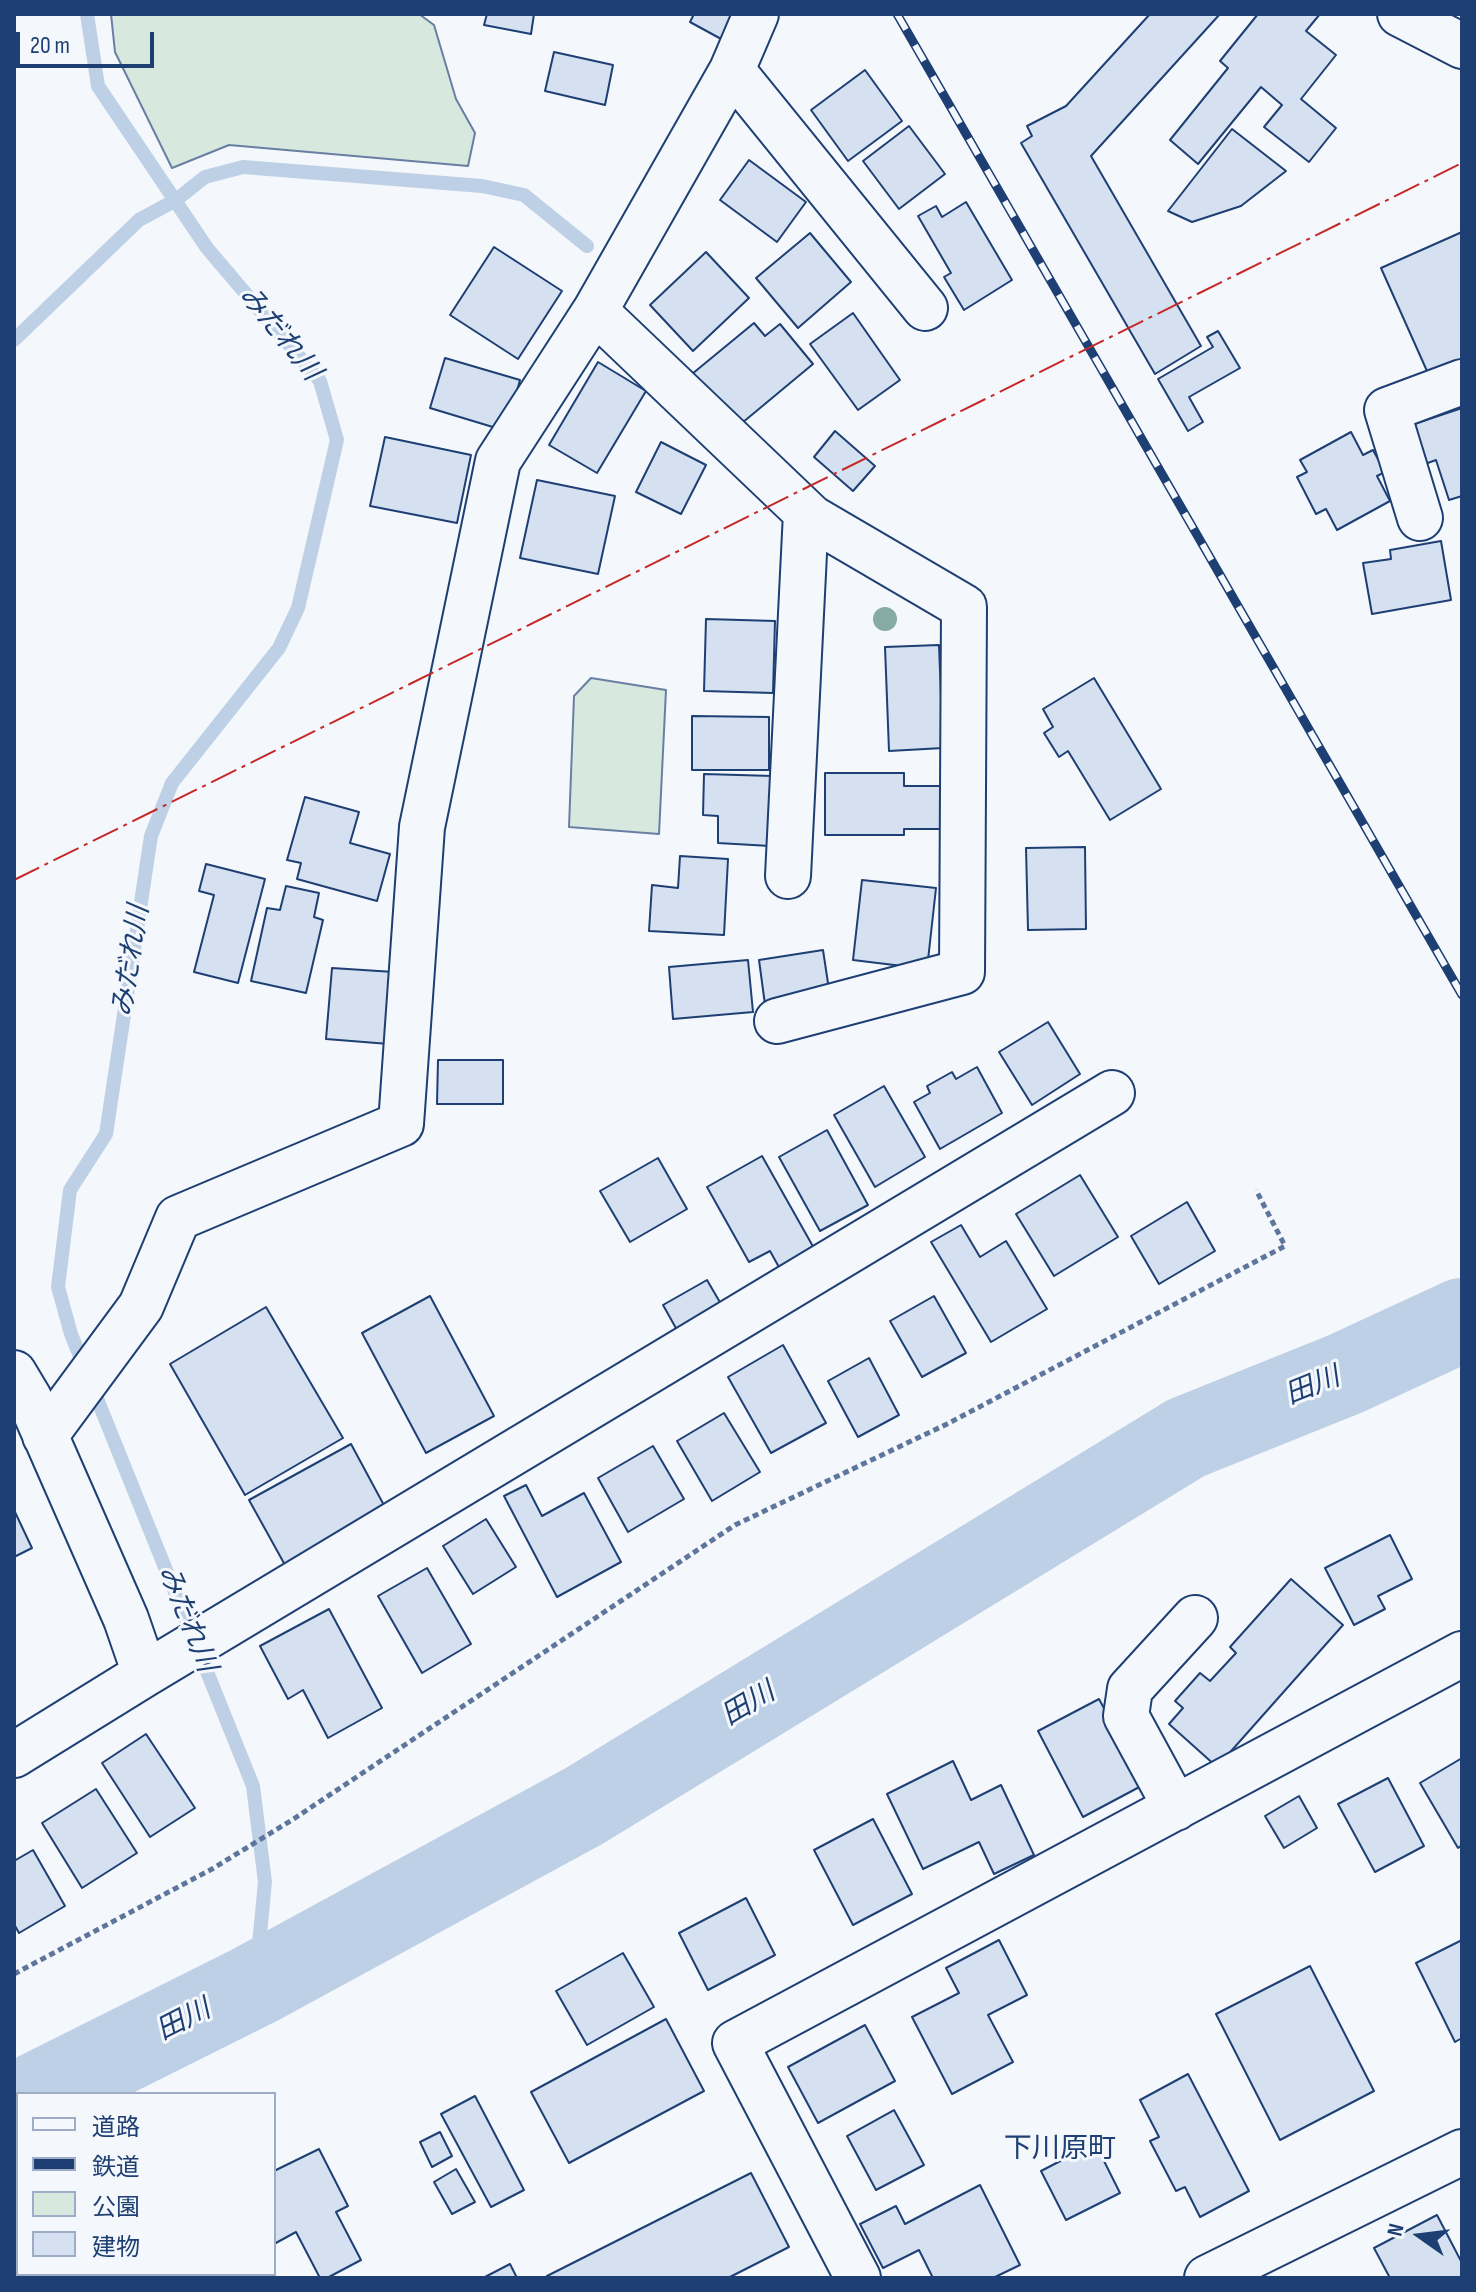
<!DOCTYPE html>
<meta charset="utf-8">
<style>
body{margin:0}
#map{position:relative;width:1476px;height:2292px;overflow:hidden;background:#f4f7fb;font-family:"Sofia Sans Condensed","Noto Sans JP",sans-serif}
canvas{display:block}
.frame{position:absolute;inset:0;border:16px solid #1d3f73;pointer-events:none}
.legend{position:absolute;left:16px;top:2092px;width:260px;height:184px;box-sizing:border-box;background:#f4f7fb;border:2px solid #9eadc5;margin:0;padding:10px 14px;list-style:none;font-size:24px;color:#1d3f73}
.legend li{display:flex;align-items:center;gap:16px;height:40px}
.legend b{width:40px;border:2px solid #9eadc5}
.north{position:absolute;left:1380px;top:2196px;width:80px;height:80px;-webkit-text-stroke:6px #f4f7fb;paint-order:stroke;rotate:284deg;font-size:22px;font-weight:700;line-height:32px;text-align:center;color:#1d3f73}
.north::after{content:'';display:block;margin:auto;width:28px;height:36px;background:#1d3f73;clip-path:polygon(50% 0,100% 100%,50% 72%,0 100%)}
.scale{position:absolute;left:16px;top:32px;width:138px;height:36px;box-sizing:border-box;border:4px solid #1d3f73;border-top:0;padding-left:10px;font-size:24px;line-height:28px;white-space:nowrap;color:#1d3f73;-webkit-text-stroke:6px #f4f7fb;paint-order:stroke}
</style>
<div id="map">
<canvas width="1476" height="2292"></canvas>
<div class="frame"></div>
<ul class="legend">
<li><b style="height:10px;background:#f4f7fb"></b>道路</li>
<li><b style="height:10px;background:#1d3f73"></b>鉄道</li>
<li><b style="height:22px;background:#d7e8df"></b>公園</li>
<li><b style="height:22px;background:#d5e0f0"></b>建物</li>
</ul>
<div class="north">N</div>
<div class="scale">20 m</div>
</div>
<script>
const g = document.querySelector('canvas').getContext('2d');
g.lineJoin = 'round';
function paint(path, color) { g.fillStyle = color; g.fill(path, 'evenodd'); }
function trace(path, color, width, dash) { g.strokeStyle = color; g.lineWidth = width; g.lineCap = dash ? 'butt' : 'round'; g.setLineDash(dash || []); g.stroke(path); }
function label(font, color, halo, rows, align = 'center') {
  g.font = font + ' "Sofia Sans Condensed","Noto Sans JP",sans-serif'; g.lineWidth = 6; g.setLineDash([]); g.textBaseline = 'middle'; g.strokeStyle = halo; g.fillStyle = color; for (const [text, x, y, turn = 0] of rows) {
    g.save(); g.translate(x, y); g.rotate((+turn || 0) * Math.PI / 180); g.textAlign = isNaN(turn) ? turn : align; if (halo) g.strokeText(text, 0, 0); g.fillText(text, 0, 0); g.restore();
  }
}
const green = new Path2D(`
 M111,14H419L434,25L456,99L475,133L468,166L229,145L172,168L115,52Z
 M591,678L666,690L659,834L569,827L574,696Z`);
paint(green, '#d7e8df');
trace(green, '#687fa3', 2);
trace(new Path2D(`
 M87,14L98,86L207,248L320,381L337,440L298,608L279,648L172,783L151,836L106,1134L70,1190L58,1287L71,1334L253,1786L265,1882L255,1985
 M14,340L139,220L176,200L205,177L243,167L482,186L524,195L587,246`), '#bed0e5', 14);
trace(new Path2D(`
 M37,2094L255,1985L584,1806L1186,1438L1345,1374L1462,1320`), '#bed0e5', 84);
const building = new Path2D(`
 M487,14H534L531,34L484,25Z
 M694,14H737L723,40L690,22Z
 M1150,14H1220L1091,156L1201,346L1155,374L1021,143L1032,136L1027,126L1066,106Z
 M1258,14H1320L1306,31L1336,55L1301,99L1336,128L1309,162L1264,127L1282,105L1261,87L1198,164L1170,140L1228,68L1220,61Z
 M554,52L613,65L605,105L545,91Z
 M865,70L902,121L848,161L811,110Z
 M909,126L945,174L899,209L863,161Z
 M1232,129L1286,171L1241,206L1192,222L1168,211Z
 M749,160L806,202L777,242L720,200Z
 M966,202L1012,280L964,310L944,277L951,273L918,216L936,206L942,217Z
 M1462,232V366L1431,380L1381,268Z
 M810,233L851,282L798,328L756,278Z
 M494,247L562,291L518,359L450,315Z
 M706,252L749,298L693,351L650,305Z
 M853,313L900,380L858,410L810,344Z
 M754,323L765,336L780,324L813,364L736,428L692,374Z
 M1218,331L1240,368L1189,397L1203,422L1188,431L1158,379L1213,347L1207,337Z
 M445,358L520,380L506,431L430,408Z
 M598,362L646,391L597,473L549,445Z
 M1462,408V496L1449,500L1436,460L1425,464L1411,425Z
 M835,431L875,466L853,491L814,457Z
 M1351,432L1363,455L1373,450L1385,472L1377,476L1390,501L1337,530L1326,509L1316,514L1297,477L1307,472L1300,460Z
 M385,437L471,455L457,523L370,506Z
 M661,442L706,465L681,514L636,492Z
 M537,480L615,496L598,574L520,558Z
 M1441,541L1451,600L1372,614L1363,563L1391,559L1390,550Z
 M706,619L775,621L773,693L704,691Z
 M939,645L943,748L889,751L885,647Z
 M1094,678L1161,789L1110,820L1068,751L1059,757L1044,733L1053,727L1043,709Z
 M692,716L769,717V770H692Z
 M825,773H904V786H950V829H904V835H825Z
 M704,774L773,776L770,846L718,843V816L703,815Z
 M305,797L359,812L350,843L390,854L377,901L297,879L301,863L287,860Z
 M1085,847L1086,929L1028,930L1026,848Z
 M680,856L728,859L724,935L649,931L652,885L678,888Z
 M206,864L265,879L238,983L194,972L214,895L199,891Z
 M862,880L936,888L927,969L853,960Z
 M286,886L319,893L314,917L323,920L306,993L251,981L267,908L280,910Z
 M823,950L831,1003L766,1012L759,960Z
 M748,960L753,1012L673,1019L669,967Z
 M332,968L394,972L389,1044L326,1039Z
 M1048,1022L1080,1074L1032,1105L999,1052Z
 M438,1060H503V1104H437Z
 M977,1067L1002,1113L940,1149L914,1102L930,1093L927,1086L952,1072L956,1079Z
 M884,1086L925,1157L875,1187L834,1115Z
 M827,1130L868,1205L820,1231L779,1157Z
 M762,1156L815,1250L780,1269L770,1251L749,1262L707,1187Z
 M658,1158L687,1209L630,1242L600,1191Z
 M1080,1175L1118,1237L1054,1276L1016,1214Z
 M1187,1202L1215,1251L1159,1284L1131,1236Z
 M961,1225L980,1257L1006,1241L1047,1309L991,1342L931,1242Z
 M707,1280L721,1304L677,1330L663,1305Z
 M430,1296L494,1416L426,1453L362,1333Z
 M934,1296L966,1353L922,1377L890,1321Z
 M266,1307L343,1438L245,1495L170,1364Z
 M783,1345L826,1423L771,1453L728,1377Z
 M869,1358L899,1415L858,1437L828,1381Z
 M724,1413L760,1472L712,1501L677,1441Z
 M351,1444L386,1509L285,1565L249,1500Z
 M653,1446L684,1499L628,1532L598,1478Z
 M526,1485L542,1516L584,1493L621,1562L557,1597L504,1496Z
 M14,1510L32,1548L14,1557Z
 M486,1519L516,1567L473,1594L443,1546Z
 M1390,1535L1412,1579L1378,1596L1385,1609L1354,1625L1325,1568Z
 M427,1568L471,1644L422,1673L378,1596Z
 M1291,1579L1343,1625L1217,1767L1169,1724L1183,1708L1175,1701L1200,1673L1210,1681L1236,1653L1230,1647Z
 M329,1609L382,1708L328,1738L303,1690L288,1699L260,1646Z
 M1099,1699L1145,1784L1083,1817L1038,1731Z
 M146,1734L195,1808L150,1837L102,1763Z
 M1462,1758V1845L1458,1848L1420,1783Z
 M953,1761L971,1800L1001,1785L1034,1855L994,1874L979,1842L923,1869L887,1794Z
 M1388,1778L1424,1846L1375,1872L1338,1804Z
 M96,1789L137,1853L82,1888L42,1823Z
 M1299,1796L1317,1828L1284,1848L1265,1816Z
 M873,1819L912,1894L853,1925L814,1850Z
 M33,1850L65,1906L19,1933L14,1924V1861Z
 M746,1898L775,1955L708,1990L679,1933Z
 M999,1940L1027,1995L988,2015L1013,2062L952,2094L912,2017L959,1993L946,1968Z
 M1462,1940V2038L1455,2042L1416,1963Z
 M623,1953L654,2007L587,2045L556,1991Z
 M1310,1966L1374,2091L1280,2140L1216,2014Z
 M666,2019L704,2091L569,2163L531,2092Z
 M865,2025L895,2081L818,2123L788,2067Z
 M1188,2074L1249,2191L1200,2217L1185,2187L1176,2191L1150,2141L1159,2137L1140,2100Z
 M475,2096L524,2190L491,2207L441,2114Z
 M894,2110L924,2165L876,2190L847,2136Z
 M440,2132L452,2156L432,2167L420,2142Z
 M1095,2143L1120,2193L1066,2220L1041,2171Z
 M319,2149L348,2206L336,2212L361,2260L327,2278H320L296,2232L274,2244V2171Z
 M456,2169L475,2202L452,2214L434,2182Z
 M751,2173L789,2247L728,2278H548L547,2276Z
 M980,2185L1020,2265L993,2278H933L919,2250L883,2268L860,2224L896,2206L905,2224Z
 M1437,2215L1462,2263V2278H1390L1374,2248Z
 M510,2264L517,2278H483Z
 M203,2274H258V2275L253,2278H205Z`);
paint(building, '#d5e0f0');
trace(building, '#1d3f73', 2);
const minor = new Path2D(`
 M1400,14L1462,46
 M732,70L925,308
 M595,311L812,518L964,607L962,972L777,1021
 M1420,518L1387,410L1462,382
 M788,876L806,513
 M14,1373L29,1398L126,1619L145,1674
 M45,1436L141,1306L178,1218L401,1124L422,827L498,461L595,311L732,70L756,14
 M14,1755L145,1674L1112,1093
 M1176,1808L1126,1716L1130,1689L1195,1618
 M41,2274L46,2278
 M858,2278L735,2043L1462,1654
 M1207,2278L1462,2152`);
trace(minor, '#1d3f73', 48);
trace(new Path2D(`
 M14,1974L212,1869L292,1820L735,1525L947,1424L1285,1246L1256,1190`), '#5e769c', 5, [6, 4]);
trace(minor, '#f4f7fb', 44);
const rail = new Path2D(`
 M897,14L1462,995`);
trace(rail, '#1d3f73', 9);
trace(rail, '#f4f7fb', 6, [18]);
trace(new Path2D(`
 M14,880L1462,163`), '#c62828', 2, [28, 6, 4, 6]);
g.fillStyle = '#86aba6';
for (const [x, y] of [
 [885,619]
]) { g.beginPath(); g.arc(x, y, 12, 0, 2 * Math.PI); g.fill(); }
label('italic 28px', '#1d3f73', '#f4f7fb', [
 ["みだれ川",279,334,51],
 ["みだれ川",132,961,-81],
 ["田川",1313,1387,-22],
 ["みだれ川",186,1619,68],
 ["田川",749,1705,-31],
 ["田川",184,2021,-27]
]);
label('28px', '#1d3f73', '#f4f7fb', [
 ["下川原町",1060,2150]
]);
</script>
